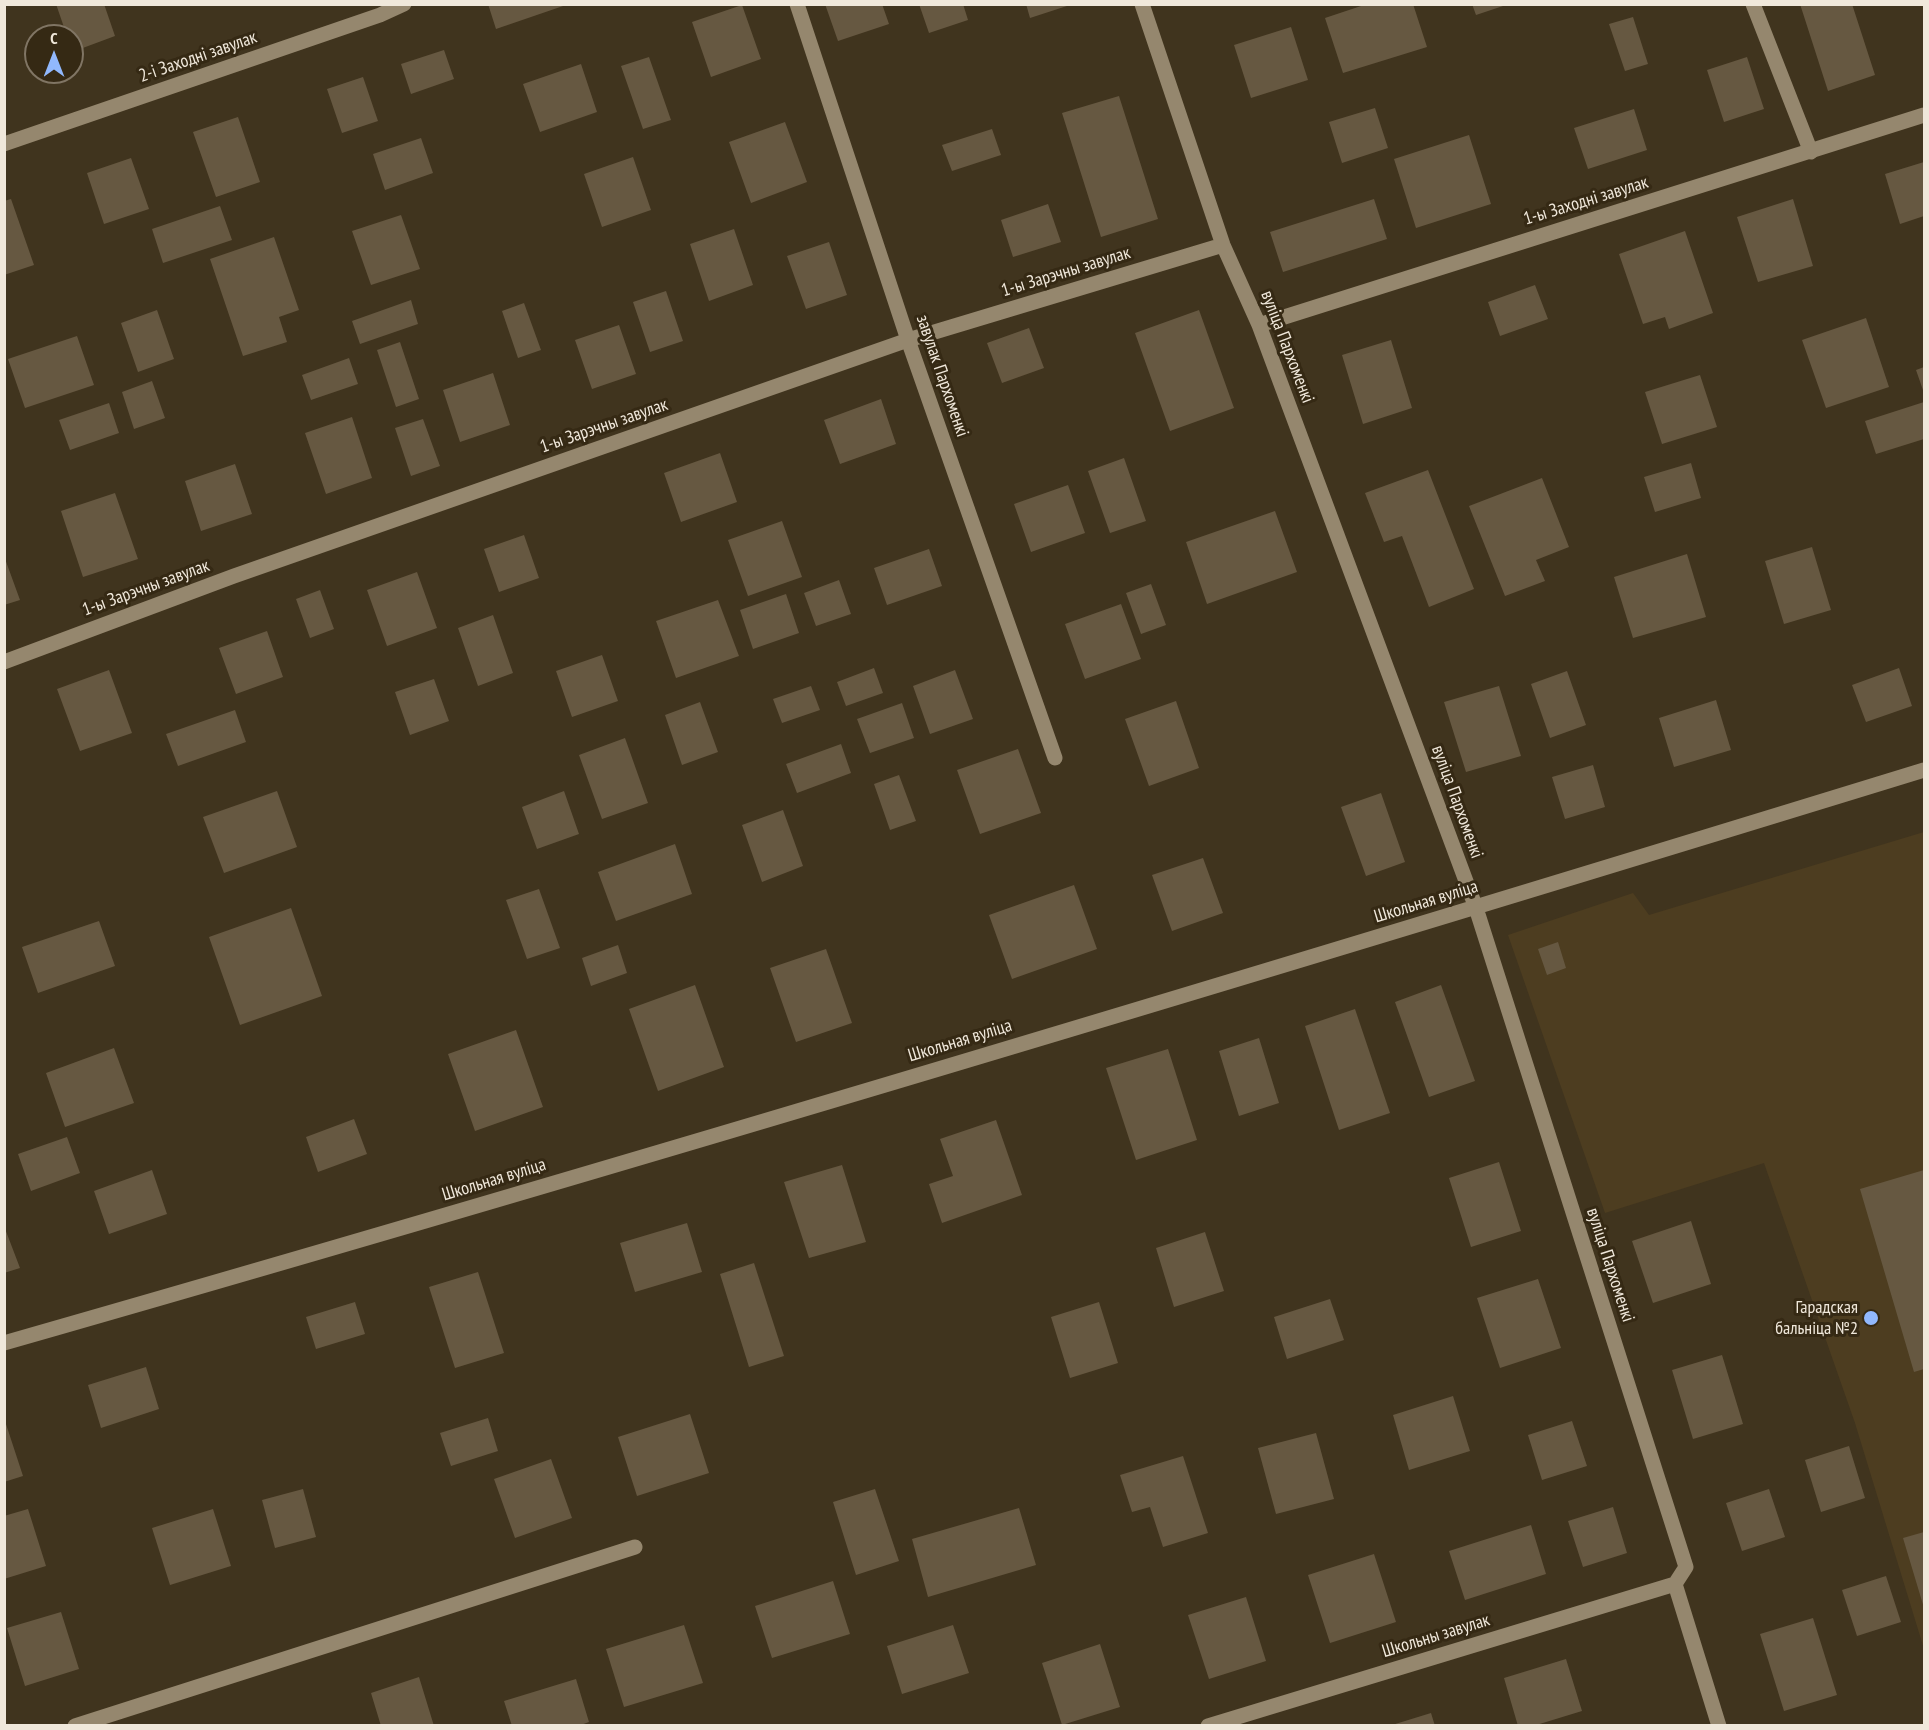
<!DOCTYPE html>
<meta charset="utf-8">
<style>
body{margin:0}
#map{position:relative;width:1929px;height:1730px;overflow:hidden;background:#40341e;font-family:"PT Sans Narrow",sans-serif}
canvas{display:block}
.frame{position:absolute;inset:0;border:6px solid #f0e8db;pointer-events:none}
.north{position:absolute;left:24px;top:24px;width:60px;height:60px;box-sizing:border-box;background:#352914;border:2px solid #807564;border-radius:50%;rotate:0deg;font-size:16px;font-weight:700;line-height:24px;text-align:center;color:#f0e8db}
.north::after{content:'';display:block;margin:auto;width:21px;height:27px;background:#91b8fd;clip-path:polygon(50% 0,100% 100%,50% 72%,0 100%)}
</style>
<div id="map">
<canvas width="1929" height="1730"></canvas>
<div class="frame"></div>
<div class="north">С</div>
</div>
<script>
const g = document.querySelector('canvas').getContext('2d');
g.lineJoin = 'round';
function paint(path, color) { g.fillStyle = color; g.fill(path, 'evenodd'); }
function trace(path, color, width, dash) { g.strokeStyle = color; g.lineWidth = width; g.lineCap = dash ? 'butt' : 'round'; g.setLineDash(dash || []); g.stroke(path); }
function label(font, color, halo, rows, align = 'center') {
  g.font = font + ' "PT Sans Narrow",sans-serif'; g.lineWidth = 6; g.setLineDash([]); g.textBaseline = 'middle'; g.strokeStyle = halo; g.fillStyle = color; for (const [text, x, y, turn = 0] of rows) {
    g.save(); g.translate(x, y); g.rotate((+turn || 0) * Math.PI / 180); g.textAlign = isNaN(turn) ? turn : align; if (halo) g.strokeText(text, 0, 0); g.fillText(text, 0, 0); g.restore();
  }
}
paint(new Path2D(`
 M1924,832V1649L1855,1423L1764,1163L1605,1213L1508,935L1633,893L1649,915Z`), '#4d3d20');
paint(new Path2D(`
 M56,4H104L115,36L72,52V36H67Z
 M488,4H566V5L496,29Z
 M825,4H882L889,24L838,41Z
 M919,4H963L968,20L929,33Z
 M1026,4H1070V5L1030,18Z
 M1367,4H1413L1427,47L1343,73L1325,18Z
 M1472,4H1506V5L1476,15Z
 M1800,4H1852L1875,75L1828,91Z
 M742,5L761,59L711,77L692,22Z
 M1633,17L1648,64L1625,71L1609,24Z
 M1291,27L1308,80L1251,98L1234,45Z
 M444,50L454,79L411,94L401,64Z
 M649,57L671,120L643,129L621,66Z
 M1747,57L1764,109L1724,122L1707,70Z
 M581,64L597,112L540,132L523,84Z
 M363,77L378,121L342,133L327,89Z
 M1119,96L1158,219L1101,237L1062,113Z
 M1375,108L1388,148L1342,163L1329,122Z
 M1634,109L1647,150L1588,169L1574,128Z
 M238,117L260,182L216,197L193,132Z
 M785,122L807,182L751,203L729,142Z
 M992,129L1001,155L952,171L942,145Z
 M1469,135L1491,204L1416,228L1394,159Z
 M421,138L433,173L385,190L373,154Z
 M633,157L651,210L602,227L584,174Z
 M131,158L149,209L104,224L87,173Z
 M1924,162V216L1900,224L1885,174Z
 M11,199L34,265L4,275V201Z
 M1374,199L1387,239L1283,272L1270,232Z
 M1793,199L1813,266L1758,282L1737,217Z
 M1048,204L1061,242L1013,257L1001,220Z
 M220,206L232,240L163,263L152,229Z
 M401,215L420,269L371,285L352,231Z
 M734,229L753,285L709,301L690,244Z
 M1685,231L1713,313L1669,329L1665,317L1643,324L1619,254Z
 M274,237L299,310L279,317L287,342L243,356L210,259Z
 M829,242L847,295L806,309L787,256Z
 M1535,285L1548,319L1500,336L1488,302Z
 M666,291L683,341L650,352L633,302Z
 M411,300L418,324L360,344L352,321Z
 M524,303L541,350L518,358L502,311Z
 M157,310L174,359L138,372L121,323Z
 M1199,310L1234,408L1170,431L1135,333Z
 M1866,318L1889,387L1826,408L1802,340Z
 M619,325L636,374L592,389L575,340Z
 M1029,328L1044,368L1002,383L987,343Z
 M77,336L94,385L25,408L8,359Z
 M1391,340L1412,408L1363,424L1342,355Z
 M400,342L419,399L396,407L377,350Z
 M349,358L358,384L311,400L302,375Z
 M1924,367V393L1916,370Z
 M493,373L510,425L460,442L443,390Z
 M1700,375L1717,427L1662,444L1645,392Z
 M152,381L165,418L134,429L122,392Z
 M881,399L896,444L840,464L824,420Z
 M1924,402V439L1876,454L1865,421Z
 M109,403L119,433L70,450L59,420Z
 M352,417L372,478L326,494L305,433Z
 M423,419L440,466L411,476L395,428Z
 M720,453L737,502L681,522L664,473Z
 M1124,458L1146,521L1110,533L1088,471Z
 M1691,463L1701,498L1655,512L1644,477Z
 M235,464L252,514L201,531L185,481Z
 M1428,470L1474,589L1429,607L1402,536L1384,542L1365,493Z
 M1542,478L1569,547L1536,560L1545,581L1505,596L1469,506Z
 M1068,485L1085,533L1031,552L1014,504Z
 M115,493L138,559L83,577L61,511Z
 M1275,511L1297,572L1207,604L1186,542Z
 M782,521L802,577L748,596L728,540Z
 M524,535L539,578L499,592L484,549Z
 M1812,547L1831,610L1784,624L1765,561Z
 M929,549L942,586L887,605L874,568Z
 M1687,554L1706,617L1633,638L1614,577Z
 M4,556L20,600L4,605Z
 M417,572L437,628L387,646L367,590Z
 M839,580L851,614L816,626L804,593Z
 M1151,584L1166,625L1141,634L1126,593Z
 M320,590L334,629L310,638L296,599Z
 M786,594L799,633L753,649L740,610Z
 M718,600L739,656L676,678L656,621Z
 M1121,604L1141,659L1085,679L1065,624Z
 M493,615L513,673L478,686L458,628Z
 M267,631L283,677L236,694L219,648Z
 M602,655L618,701L572,717L556,671Z
 M874,668L883,693L846,706L837,682Z
 M1899,668L1912,706L1866,722L1852,685Z
 M109,670L132,733L80,751L57,689Z
 M955,670L973,719L930,734L913,686Z
 M1567,671L1586,725L1550,738L1531,684Z
 M434,679L449,721L410,735L395,692Z
 M811,686L820,710L782,723L773,699Z
 M1499,686L1521,756L1466,772L1444,702Z
 M1716,700L1731,750L1674,767L1659,718Z
 M1176,701L1199,768L1149,786L1125,719Z
 M700,702L718,752L682,765L665,715Z
 M902,703L914,738L870,753L857,719Z
 M235,710L246,742L178,766L166,734Z
 M625,738L648,803L602,819L579,755Z
 M841,744L851,773L797,793L786,764Z
 M1018,749L1041,813L980,834L957,770Z
 M1593,765L1605,807L1565,819L1552,777Z
 M899,775L916,821L890,830L874,784Z
 M277,791L297,847L224,873L203,817Z
 M564,791L579,834L537,849L522,807Z
 M1381,793L1405,862L1366,876L1341,807Z
 M783,810L803,866L762,882L742,825Z
 M675,844L692,894L616,921L598,872Z
 M1203,858L1223,913L1172,931L1152,875Z
 M1074,885L1097,949L1012,979L989,915Z
 M539,889L560,948L527,959L506,900Z
 M291,908L322,996L240,1025L209,937Z
 M99,921L115,966L38,993L22,947Z
 M1558,942L1566,968L1547,975L1538,949Z
 M618,945L627,973L591,986L582,958Z
 M826,949L852,1023L796,1042L770,968Z
 M695,985L724,1067L658,1091L629,1009Z
 M1441,985L1475,1081L1429,1097L1395,1002Z
 M1355,1009L1390,1113L1339,1130L1305,1026Z
 M516,1030L543,1107L475,1131L448,1054Z
 M1259,1038L1279,1103L1239,1116L1219,1051Z
 M114,1048L134,1103L65,1127L46,1073Z
 M1168,1049L1197,1140L1136,1160L1106,1068Z
 M354,1119L367,1154L318,1172L306,1137Z
 M996,1120L1022,1195L942,1223L929,1184L953,1176L940,1139Z
 M67,1137L80,1173L31,1191L18,1154Z
 M1499,1162L1521,1231L1471,1247L1449,1178Z
 M842,1165L866,1242L809,1258L784,1182Z
 M152,1170L167,1214L109,1234L94,1191Z
 M1924,1170V1369L1914,1372L1860,1189Z
 M1691,1221L1711,1284L1653,1303L1632,1241Z
 M687,1223L702,1272L635,1292L620,1243Z
 M4,1226L20,1268L4,1273Z
 M1205,1232L1224,1291L1174,1307L1156,1248Z
 M754,1263L784,1356L749,1367L720,1274Z
 M478,1272L504,1353L455,1368L429,1287Z
 M1538,1279L1561,1348L1500,1368L1477,1298Z
 M1330,1299L1344,1340L1287,1359L1274,1317Z
 M355,1302L365,1334L316,1349L306,1317Z
 M1099,1302L1118,1363L1070,1378L1051,1317Z
 M1722,1355L1743,1424L1693,1439L1672,1370Z
 M146,1367L159,1409L101,1428L88,1385Z
 M1453,1396L1470,1451L1409,1470L1393,1415Z
 M690,1414L709,1473L637,1496L618,1437Z
 M4,1418L23,1476L4,1482Z
 M488,1418L498,1451L451,1466L440,1433Z
 M1572,1421L1587,1466L1542,1480L1528,1435Z
 M1316,1433L1334,1499L1276,1514L1258,1448Z
 M1849,1446L1865,1498L1821,1512L1805,1460Z
 M1183,1456L1208,1533L1163,1547L1150,1507L1132,1512L1120,1475Z
 M551,1459L572,1518L515,1538L494,1479Z
 M303,1489L316,1537L275,1548L262,1500Z
 M875,1489L899,1561L856,1575L833,1502Z
 M1769,1489L1785,1537L1742,1551L1726,1503Z
 M1613,1507L1627,1553L1583,1567L1568,1521Z
 M1019,1508L1036,1565L928,1597L912,1539Z
 M28,1509L46,1566L4,1579V1516Z
 M213,1509L231,1566L170,1585L152,1528Z
 M1531,1525L1546,1574L1465,1600L1449,1551Z
 M1924,1532V1608L1903,1538Z
 M1374,1554L1396,1622L1330,1643L1308,1575Z
 M1886,1576L1901,1622L1857,1636L1842,1590Z
 M833,1581L850,1634L772,1658L755,1606Z
 M1246,1597L1266,1661L1209,1679L1188,1615Z
 M61,1612L79,1669L25,1686L7,1628Z
 M1813,1618L1837,1695L1784,1711L1760,1634Z
 M684,1625L703,1683L624,1707L606,1649Z
 M953,1625L969,1673L902,1694L887,1646Z
 M1100,1644L1120,1707L1062,1725L1042,1663Z
 M1566,1659L1582,1711L1533,1726H1518L1504,1678Z
 M419,1677L434,1726H381L371,1693Z
 M576,1679L589,1722L578,1726H512L504,1701Z
 M1431,1713L1435,1726H1392V1725Z`), '#665841');
trace(new Path2D(`
 M1753,4L1811,152
 M75,1726L635,1547`), '#95876e', 15);
trace(new Path2D(`
 M797,4L908,340L1055,758
 M1142,4L1223,245L1259,325L1476,908L1686,1567L1675,1584L1719,1726
 M4,144L380,15L404,4
 M1259,325L1924,115
 M4,662L234,576L908,340L1223,245
 M4,1343C647,1159 1286,966 1924,770
 M1208,1726L1675,1584`), '#95876e', 15);
for (const [x, y, r, color] of [
 [1871,1318,8,"#91b8fd"]
]) { const dot = new Path2D(); dot.arc(x, y, r, 0, 2 * Math.PI); g.fillStyle = color; g.fill(dot); trace(dot, '#352914', 2); }
label('18px', '#f0e8db', '#352914', [
 ["2-і Заходні завулак",198,57,-19],
 ["1-ы Заходні завулак",1586,201,-17],
 ["1-ы Зарэчны завулак",1066,272,-17],
 ["вуліца Пархоменкі",1287,347,69],
 ["завулак Пархоменкі",942,376,71],
 ["1-ы Зарэчны завулак",604,426,-19],
 ["1-ы Зарэчны завулак",146,588,-20],
 ["вуліца Пархоменкі",1457,802,70],
 ["Школьная вуліца",1426,902,-17],
 ["Школьная вуліца",960,1041,-17],
 ["Школьная вуліца",494,1180,-17],
 ["вуліца Пархоменкі",1610,1265,72],
 ["Школьны завулак",1436,1636,-17]
]);
label('18px', '#f0e8db', '#352914', [
 ["Гарадская",1858,1308],
 ["бальніца №2",1858,1329]
], 'right');
</script>
